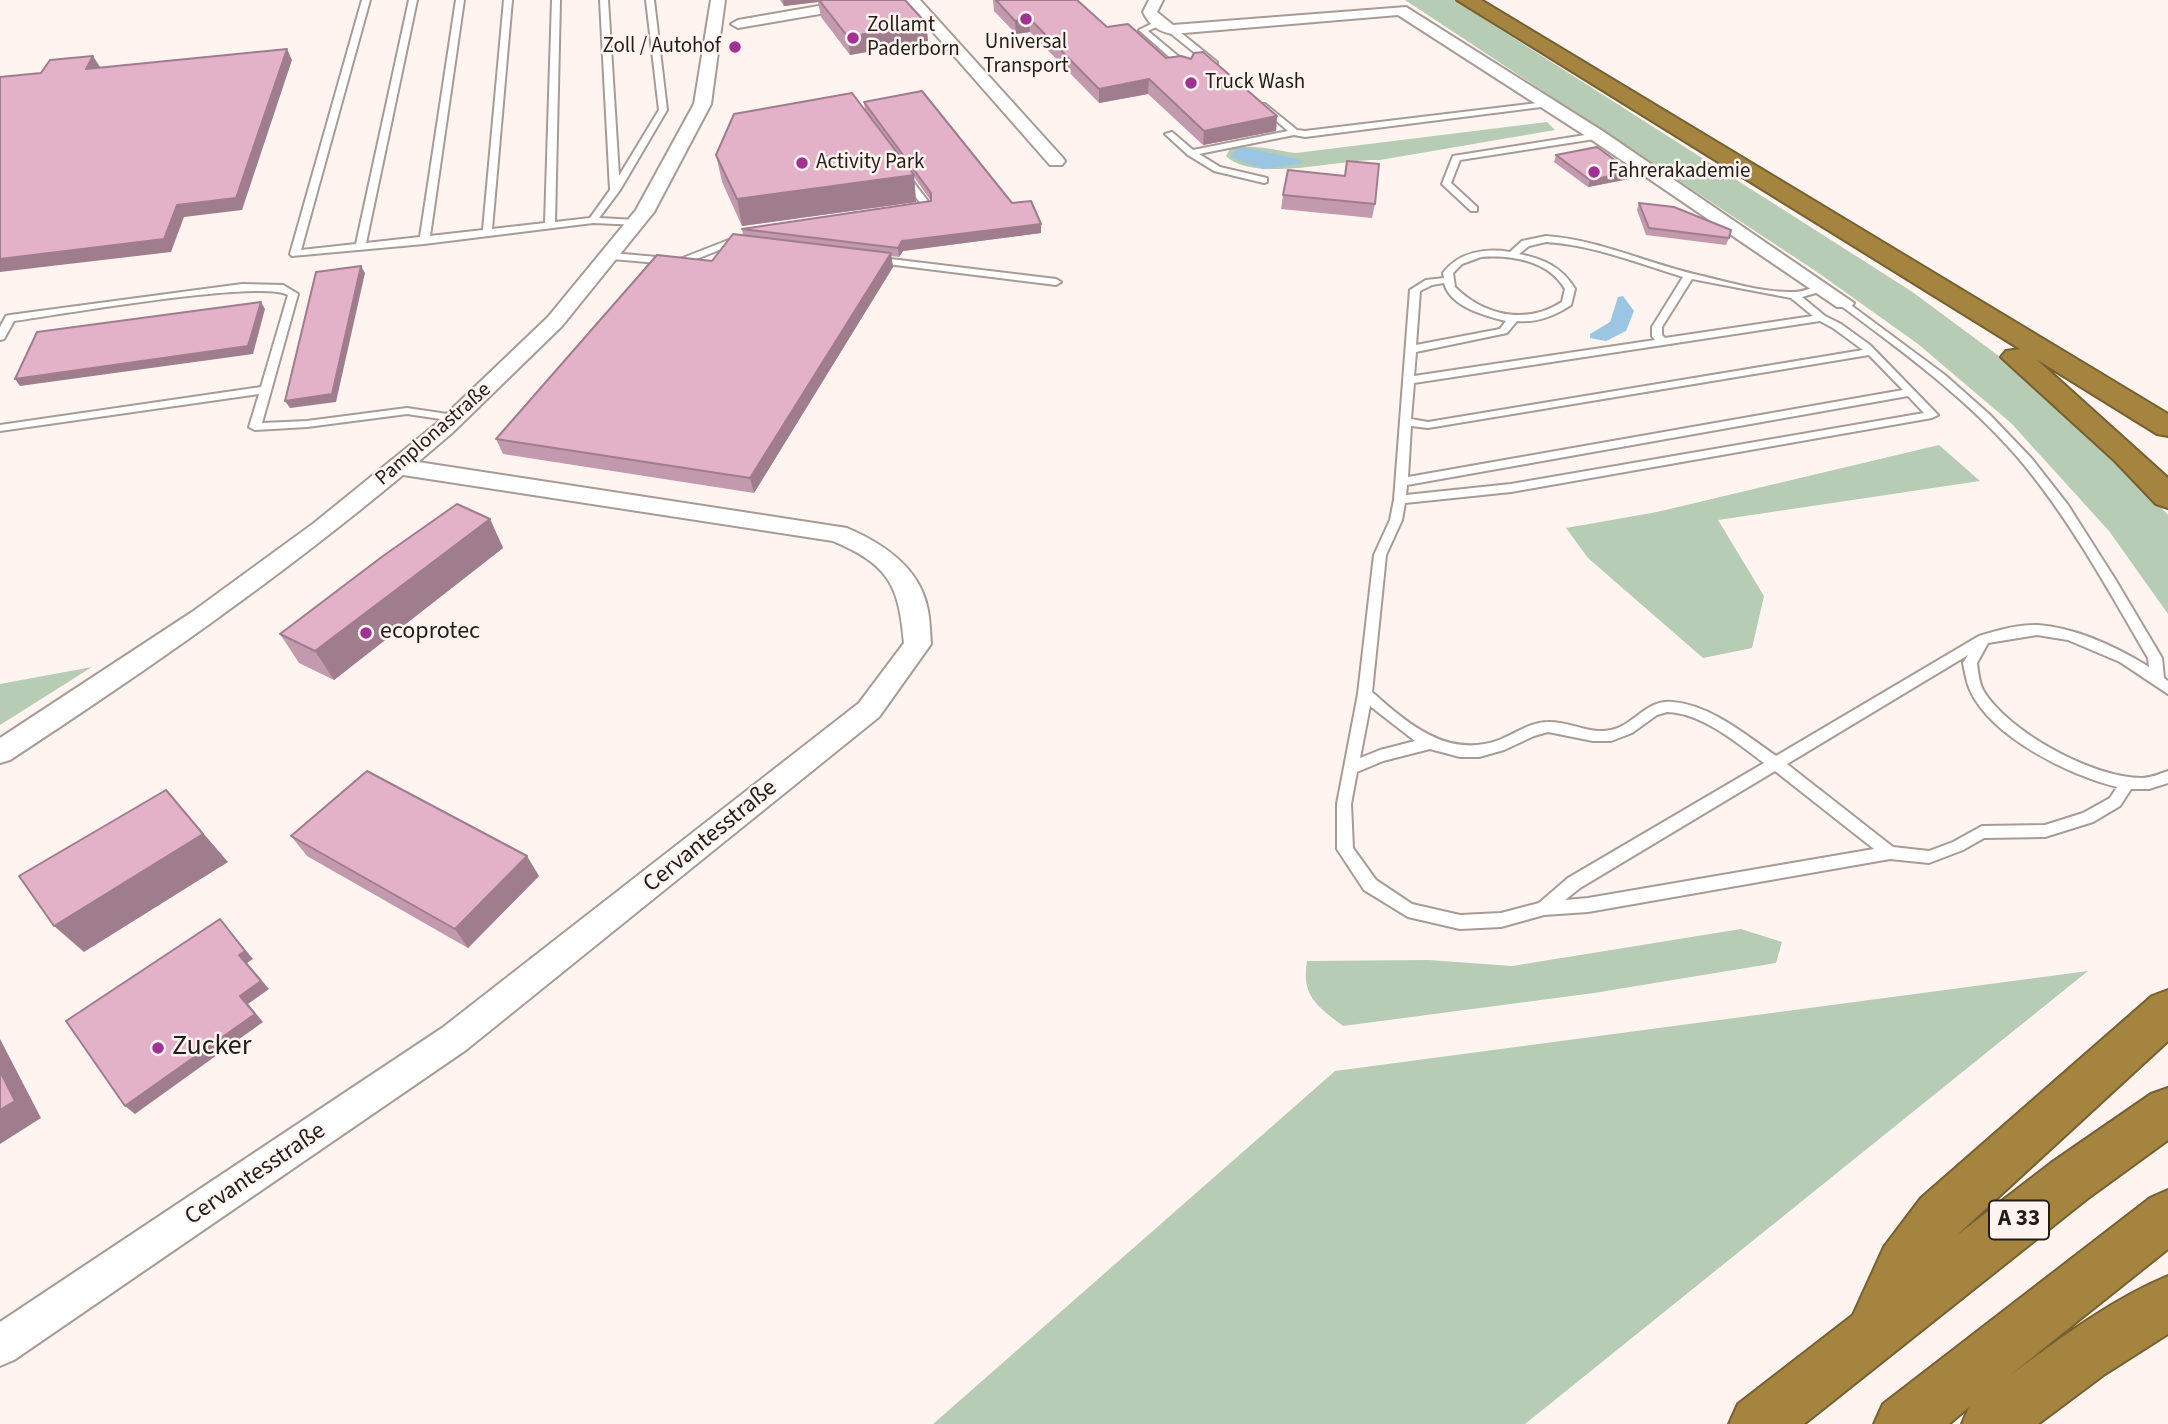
<!DOCTYPE html>
<meta charset="utf-8">
<style>
body{margin:0}
canvas{display:block;background:#fff4ef}
</style>
<canvas width="2168" height="1424"></canvas>
<script>
const g = document.querySelector('canvas').getContext('2d');
g.lineJoin = 'round';
function paint(path, color) { g.fillStyle = color; g.fill(path, 'evenodd'); }
function trace(path, color, width, dash) { g.strokeStyle = color; g.lineWidth = width; g.lineCap = dash ? 'butt' : 'round'; g.setLineDash(dash || []); g.stroke(path); }
function label(font, color, halo, rows, align = 'center') {
  g.font = font + ' "Source Sans 3",sans-serif'; g.lineWidth = 5; g.setLineDash([]); g.textBaseline = 'middle'; g.strokeStyle = halo; g.fillStyle = color; for (const [text, x, y, turn = 0] of rows) {
    g.save(); g.translate(x, y); g.rotate((+turn || 0) * Math.PI / 180); g.textAlign = isNaN(turn) ? turn : align; if (halo) g.strokeText(text, 0, 0); g.fillText(text, 0, 0); g.restore();
  }
}
paint(new Path2D(`
 M1405,0H1454L1911,291L2022,373L2111,453L2168,515V614L2109,531L2011,423L1918,344L1817,272Z
 M1547,122L1555,130L1380,160C1341,158 1255,184 1226,156L1230,149C1253,143 1273,150 1296,153Z
 M1939,445L1980,481L1718,520L1764,596L1752,648L1703,658L1588,558L1566,528L1657,512Z
 M92,667L0,725V684Z
 M1741,929L1782,942L1776,963L1594,993L1343,1026C1317,1006 1301,996 1307,961L1429,960L1512,966Z
 M2088,971L1525,1424H933L1335,1071Z`), '#b6ccb4');
paint(new Path2D(`
 M1247,148L1298,159L1303,163L1263,169L1231,157L1236,149Z
 M1623,296L1634,311L1626,331L1606,341L1590,338V334L1610,322L1618,297Z`), '#9ac5e3');
const service = new Path2D(`
 M362,0H370L301,250L356,244L409,0H417L366,243L420,237L456,0H464L430,236L483,230L504,0H512L492,229L545,223L552,0H560L555,222L590,218L610,190L600,0H608L619,176L659,110L646,0H654L667,110L620,190L599,218L637,220L640,221V225L593,223L424,244L292,256L290,254Z
 M1155,22L1162,24L1148,31L1190,66V70H1184L1139,30Z
 M1169,28H1175L1217,62V66H1211L1169,32Z
 M1546,102L1550,104L1549,106L1305,137L1294,135L1199,154L1220,167L1267,178V182L1264,183L1214,171L1188,155L1165,134L1172,132L1193,150L1288,131L1262,108V104H1265L1297,130L1305,131Z
 M1598,133L1601,134V138L1460,160L1451,183L1477,207V211H1471L1442,184L1453,156Z
 M905,174L908,175L930,204V208L911,210V206L921,204L901,177Z
 M1546,236C1600,240 1646,263 1698,275C1728,282 1763,293 1794,292C1805,292 1815,285 1826,286V290L1802,297L1825,316L1841,324L1870,345L1938,415L1932,418L1511,492L1405,503L1402,520L1386,555L1372,692C1408,724 1448,759 1499,740C1515,734 1530,722 1548,722C1570,721 1590,735 1611,730C1635,725 1646,699 1673,702C1710,705 1746,735 1776,756L1979,636C1998,630 2019,624 2038,625C2076,628 2117,647 2149,667L2148,658C2110,593 2073,525 2025,466C1973,403 1906,354 1840,305L1839,303L1844,300L1945,375L1990,415L2032,459L2068,505L2115,579L2162,658L2164,678L2168,681V694L2120,662L2068,640L2037,635L1988,643L1977,663C1978,671 1979,682 1983,690C2008,732 2093,778 2142,778C2151,778 2159,774 2168,771V783L2149,789H2131L2120,806L2093,822L2045,837L1984,838L1963,850L1929,863L1890,859L1588,912L1544,915L1501,927L1460,929L1408,917L1364,890L1337,849V804L1358,694L1374,555L1390,520L1394,500L1410,290L1426,280L1444,278L1443,273C1459,252 1485,248 1510,252L1522,241ZM1546,242C1594,245 1637,263 1683,277L1652,327V336L1655,340L1414,376L1416,352L1507,333L1517,321C1537,323 1554,316 1571,305L1575,289C1562,267 1544,259 1519,254L1529,246ZM1481,257C1511,255 1548,260 1565,289L1562,302C1527,325 1484,316 1455,287L1453,273L1462,264ZM1692,279L1791,298L1813,316L1665,338L1662,335V327ZM1444,283C1450,307 1486,316 1506,321L1500,329L1416,345L1420,291L1432,285ZM1820,321L1833,328L1863,350L1428,422L1411,419L1414,383ZM1869,355L1903,390L1408,477L1411,426L1428,428ZM1908,396L1924,413L1511,484L1406,495L1407,485ZM1968,655L1963,663C1965,672 1966,681 1970,690C1991,737 2069,775 2117,787L2110,798L2083,813L2045,825L1982,826L1953,842L1929,851L1893,847L1787,764ZM1370,706L1415,741L1380,750L1360,758ZM1667,712C1702,713 1737,743 1764,763L1568,878L1539,903L1501,913L1460,915L1412,904L1376,880L1353,848L1351,804L1357,772L1383,761L1430,749L1460,757H1479L1504,750L1534,736L1548,732L1593,741H1611L1632,733L1657,715ZM1775,771L1874,849L1588,898L1565,900L1580,888Z
 M731,239L748,244L743,247L732,245L681,265L612,259L607,256L612,253L680,259Z
 M874,257L1056,279L1061,282L1056,285L871,262L869,260Z
 M242,284L283,285L298,294L262,423L307,421L407,408L454,415L460,418L454,421L407,414L307,427L255,430L249,427L259,394L0,431V425L261,387L288,295C262,279 57,315 14,321L4,339L0,340V327L6,316L10,315Z`);
const minor = new Path2D(`
 M711,0H725L711,104L654,212L562,326L452,433L418,462L847,528C882,543 918,566 927,606C930,618 930,631 931,644L879,717L466,1050L14,1360L0,1366V1322L442,1028L859,703L904,643C899,585 889,565 833,541L403,475C278,579 146,671 10,760L0,763V738L192,612L314,523L436,424L548,317L636,210L694,104Z
 M853,0H885L878,4L738,28L731,24L738,20Z
 M905,0H920L1062,157L1065,161L1062,165H1050Z
 M1149,0H1163L1157,12L1173,25L1406,7L1604,132L1854,303L1851,307H1837L1592,140L1398,15L1172,34C1158,31 1149,25 1143,12Z`);
const motorway = new Path2D(`
 M1457,0H1481L2168,414V436L2157,434L2036,359L2168,478V508L2156,504L2115,461L2001,357L2006,351L2020,349Z
 M2168,990V1041L1956,1236L2051,1163L2151,1094L2168,1088V1140L2087,1199L1804,1424H1729L1738,1404L1853,1315L1884,1247L1921,1198L2152,996Z
 M2168,1190V1249L2009,1376C2058,1340 2110,1300 2168,1276V1334L2105,1374L2038,1424H1962L1969,1407L1949,1424H1874L1883,1404L2150,1198Z`);
trace(service, '#a79b95', 4);
trace(minor, '#a79b95', 4);
trace(motorway, '#766031', 4);
paint(service, '#fff');
paint(minor, '#fff');
paint(motorway, '#a4843e');
paint(new Path2D(`
 M780,0H905L926,23L928,41L850,55L821,17L818,2L784,6Z
 M993,0H1077L1107,27L1277,116L1276,131L1203,145L1148,94L1099,103L1030,32L1016,34L994,11Z
 M864,102L1041,224V233L903,251L899,257L891,256L893,267L754,493L503,454L496,439L743,235L742,229L931,201L914,177L916,202L742,226L722,182L716,155L865,110Z
 M1556,155L1629,179L1588,187L1554,162Z
 M1283,195L1375,204L1372,218L1281,209Z
 M1639,203L1729,238L1726,245L1646,235L1637,210Z
 M490,519L503,548L334,680L299,663L280,634Z
 M291,836L539,876L468,948L307,856Z`), '#c399ad');
paint(new Path2D(`
 M783,0H818V2L784,6Z
 M1029,18L1030,32L1016,34L1015,21Z
 M926,23L928,41L850,55L848,37Z
 M287,49L292,60L242,210L184,217L171,252L0,272V259L177,205Z
 M93,56L100,67L92,80L86,69Z
 M1149,79L1148,94L1099,103V89Z
 M1277,116L1276,131L1203,145L1204,131Z
 M1631,172L1629,179L1588,187L1590,180Z
 M914,175L916,202L742,226L737,199Z
 M1041,224V233L903,251L899,257L898,248L902,241Z
 M891,253L893,267L754,493L750,478Z
 M361,266L365,273L336,402L290,408L285,401Z
 M261,302L265,309L253,354L20,386L15,379Z
 M490,519L503,548L334,680L315,651Z
 M166,790L228,862L84,952L54,926Z
 M527,856L539,876L468,948L455,929Z
 M220,919L253,959L247,963L269,989L248,1004L263,1022L135,1114L125,1106L240,996L239,955Z
 M0,1039L41,1118L0,1144Z`), '#9f7d8d');
const building = new Path2D(`
 M819,0H905L926,23L848,37Z
 M996,0H1077L1107,27L1128,24L1166,58L1181,56L1191,59L1194,53L1203,52L1277,116L1204,131L1149,79L1099,89L1029,18L1015,21Z
 M287,49L236,198L177,205L164,239L0,259V77L41,73L50,60L93,56L86,69Z
 M922,91L1012,203L1031,201L1041,224L902,241L898,248L742,229L931,201V193L864,102Z
 M852,93L914,175L737,199L716,155L734,114Z
 M1597,147L1631,172L1590,180L1556,155Z
 M1347,161L1379,164L1375,204L1283,195L1288,170L1345,176Z
 M1639,203L1674,207L1731,230L1729,238L1649,228Z
 M733,234L891,253L750,478L496,439L657,255L712,261Z
 M361,266L332,394L285,401L316,272Z
 M261,302L248,346L15,379L37,332Z
 M457,504L490,519L315,651L280,634L383,556Z
 M367,771L527,856L455,929L291,836Z
 M166,790L203,834L54,926L19,876Z
 M220,919L245,951L239,955L261,981L240,996L255,1014L125,1106L66,1021Z
 M0,1071L15,1101L0,1110Z`);
paint(building, '#e3b2c9');
trace(building, '#9f7d8d', 2);
for (const [x, y, r, color] of [
 [1026,19,7,"#9f3293"],
 [853,38,7,"#9f3293"],
 [735,47,7,"#9f3293"],
 [1191,83,7,"#9f3293"],
 [802,163,7,"#9f3293"],
 [1594,172,7,"#9f3293"],
 [366,633,7,"#9f3293"],
 [158,1048,7,"#9f3293"]
]) { const dot = new Path2D(); dot.arc(x, y, r, 0, 2 * Math.PI); g.fillStyle = color; g.fill(dot); trace(dot, '#fff4ef', 2.5); }
label('21px', '#211d1a', '#fff4ef', [
 ["Zollamt",867,26],
 ["Paderborn",867,50],
 ["Universal",1026,43,"center"],
 ["Transport",1026,67,"center"],
 ["Zoll / Autohof",721,47,"right"],
 ["Truck Wash",1205,83],
 ["Activity Park",816,163],
 ["Fahrerakademie",1608,172]
], 'left');
label('21px', '#211d1a', '#fff4ef', [
 ["Pamplonastraße",434,435,-41]
]);
for (const [x, y, w] of [
 [2019,1220,60]
]) { const box = new Path2D(); box.roundRect(x - w / 2, y - 19.5, w, 39, 5); g.fillStyle = '#fff4ef'; g.fill(box); trace(box, '#211d1a', 2); }
label('bold 23px', '#211d1a', null, [
 ["A 33",2019,1220]
]);
label('24px', '#211d1a', '#fff4ef', [
 ["ecoprotec",380,633]
], 'left');
label('24px', '#211d1a', '#fff4ef', [
 ["Cervantesstraße",711,837,-39],
 ["Cervantesstraße",256,1175,-34]
]);
label('28px', '#211d1a', '#fff4ef', [
 ["Zucker",172,1048]
], 'left');
</script>
